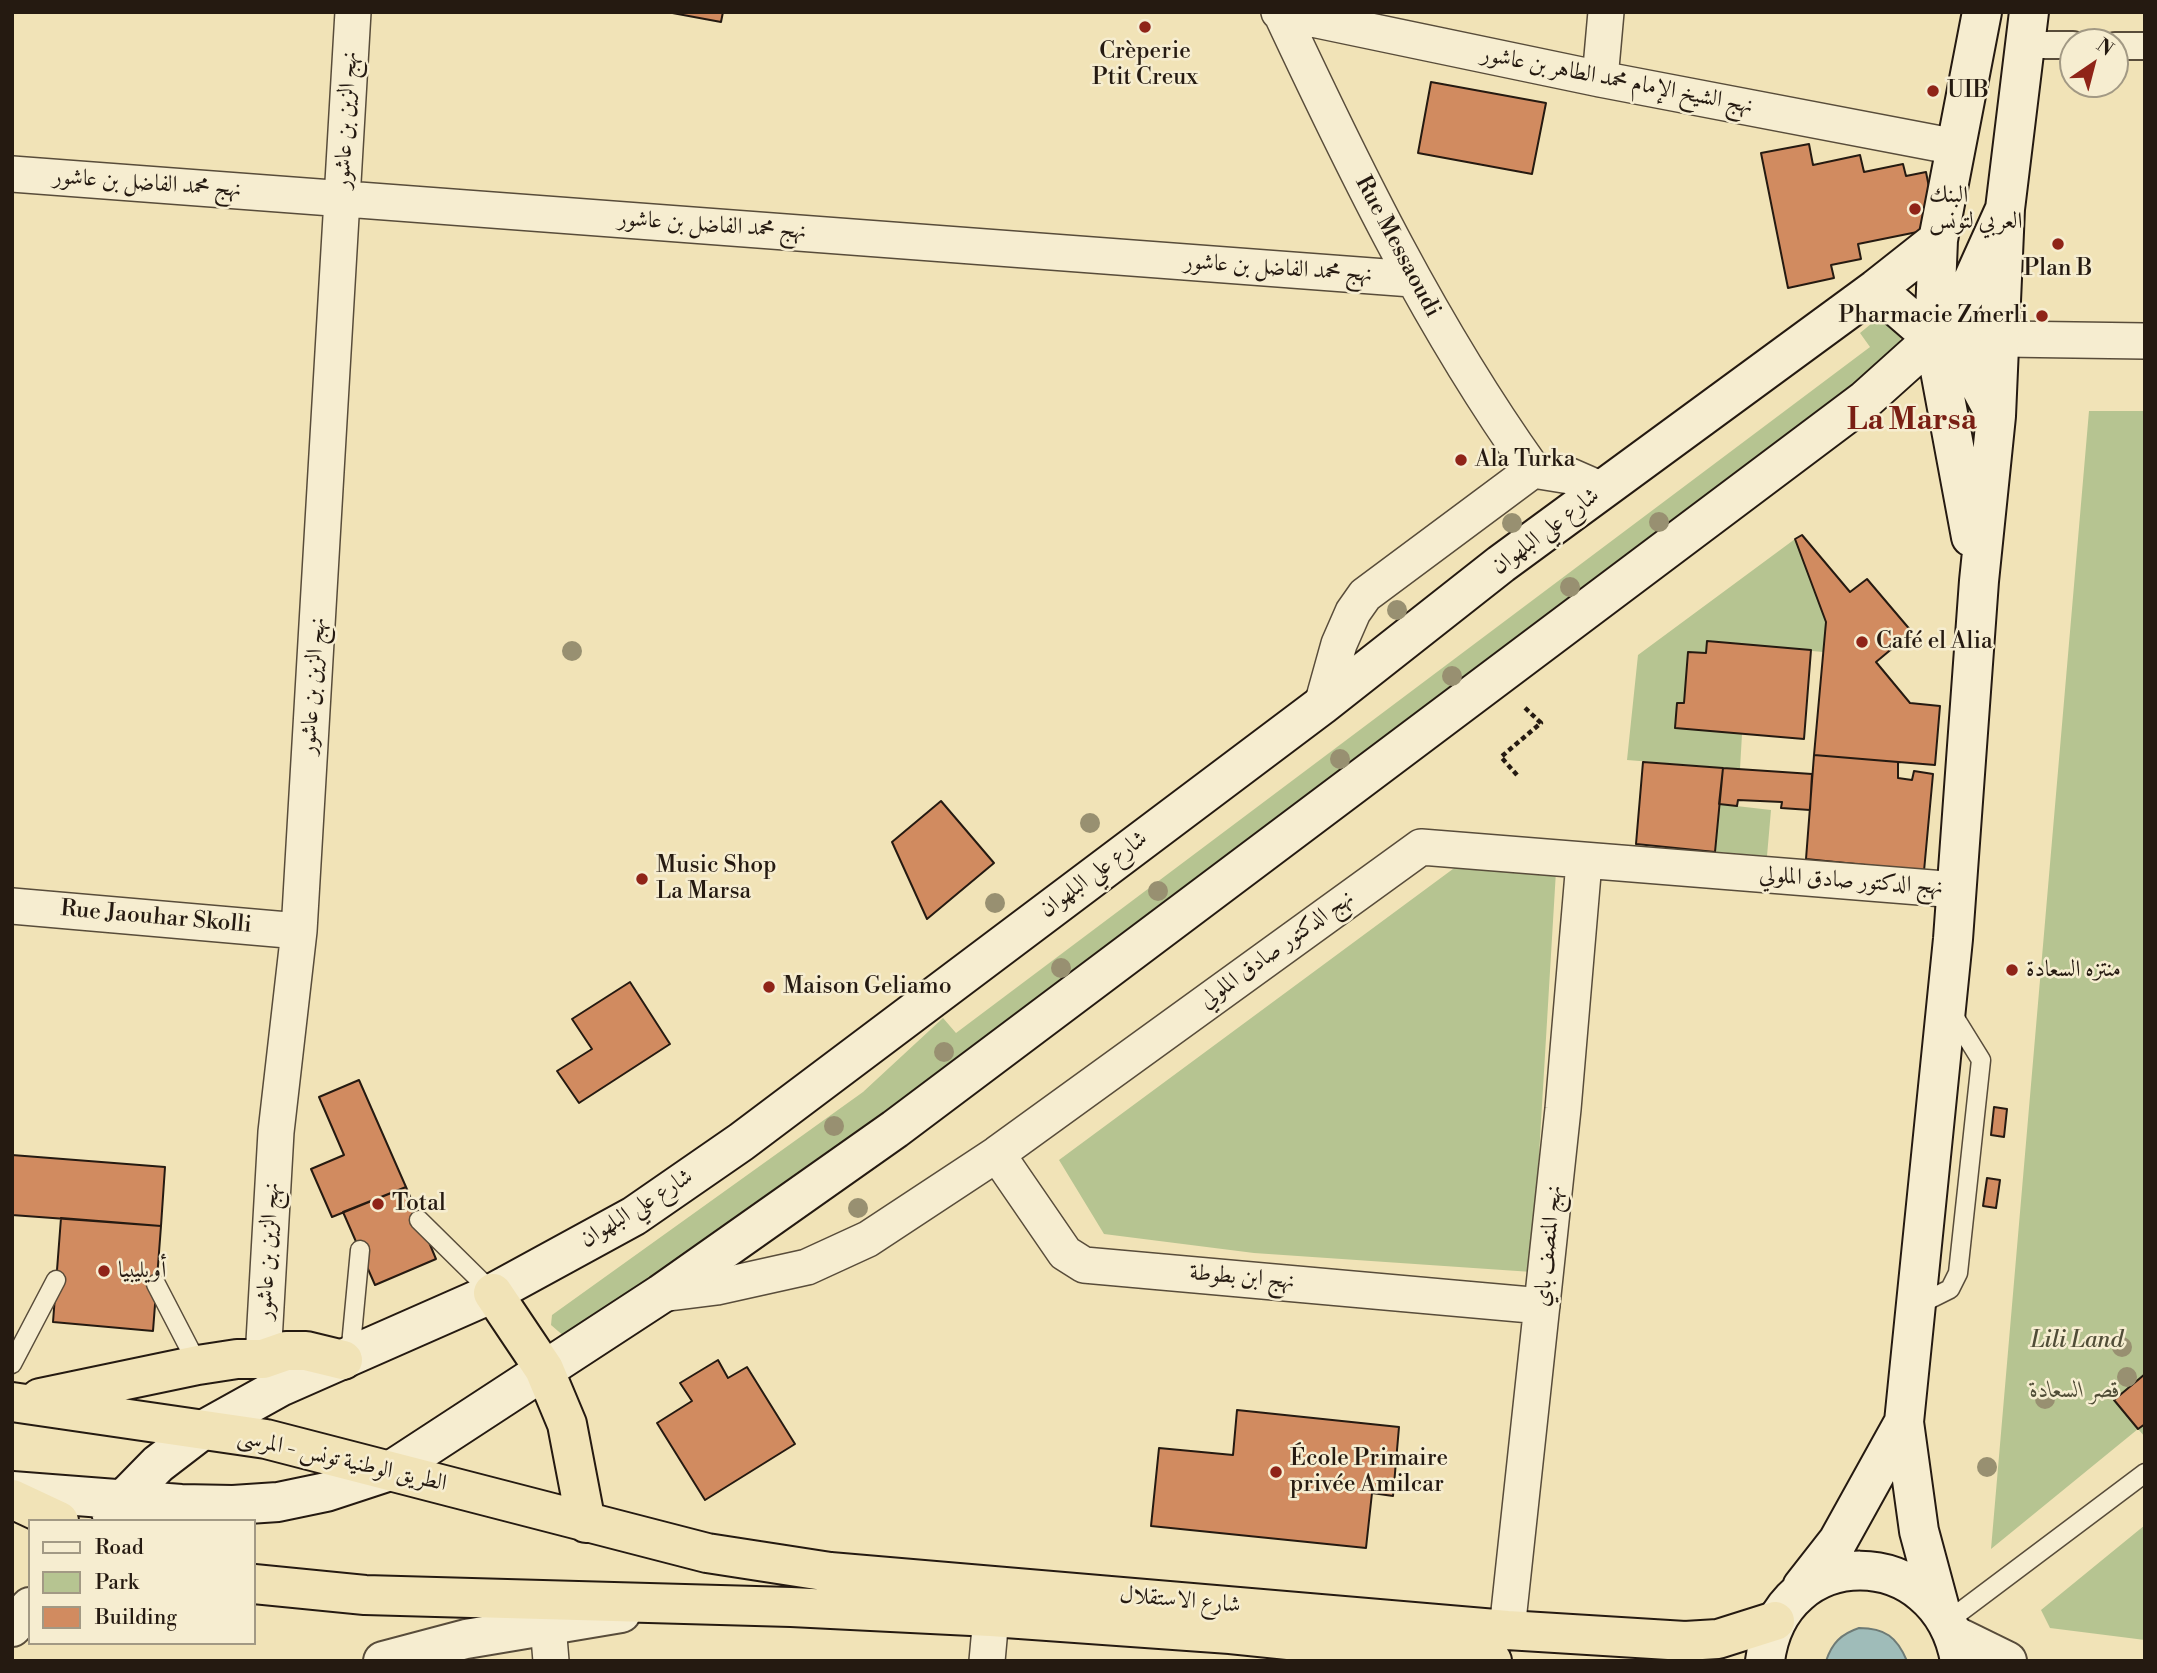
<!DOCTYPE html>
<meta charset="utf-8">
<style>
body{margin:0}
#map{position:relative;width:2157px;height:1673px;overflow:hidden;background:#f1e3b7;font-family:"Libre Bodoni",serif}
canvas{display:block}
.frame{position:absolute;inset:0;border:14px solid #251a11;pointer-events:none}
.legend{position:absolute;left:28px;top:1519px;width:228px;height:126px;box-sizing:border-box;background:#f6edd0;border:2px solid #a29984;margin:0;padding:9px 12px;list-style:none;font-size:21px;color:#251a11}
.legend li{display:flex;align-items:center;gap:14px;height:35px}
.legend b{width:35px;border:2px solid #a29984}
.north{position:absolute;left:2059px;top:28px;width:70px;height:70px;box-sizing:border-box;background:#f6edd0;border:2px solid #a29984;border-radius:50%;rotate:35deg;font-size:19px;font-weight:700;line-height:28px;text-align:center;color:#251a11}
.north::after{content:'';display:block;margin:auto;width:24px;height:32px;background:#8f2418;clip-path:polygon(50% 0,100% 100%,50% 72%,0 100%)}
</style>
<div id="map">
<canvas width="2157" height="1673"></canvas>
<div class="frame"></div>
<ul class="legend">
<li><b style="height:9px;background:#f6edd0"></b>Road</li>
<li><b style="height:19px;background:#b6c491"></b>Park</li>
<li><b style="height:19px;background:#d18b60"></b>Building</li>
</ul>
<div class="north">N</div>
</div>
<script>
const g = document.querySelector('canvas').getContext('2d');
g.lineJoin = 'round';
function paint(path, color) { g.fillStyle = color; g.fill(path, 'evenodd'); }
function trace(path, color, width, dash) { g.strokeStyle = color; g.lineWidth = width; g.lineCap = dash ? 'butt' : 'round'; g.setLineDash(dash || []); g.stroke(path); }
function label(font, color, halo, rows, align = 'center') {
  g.font = font + ' "Libre Bodoni",Amiri,serif'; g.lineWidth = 5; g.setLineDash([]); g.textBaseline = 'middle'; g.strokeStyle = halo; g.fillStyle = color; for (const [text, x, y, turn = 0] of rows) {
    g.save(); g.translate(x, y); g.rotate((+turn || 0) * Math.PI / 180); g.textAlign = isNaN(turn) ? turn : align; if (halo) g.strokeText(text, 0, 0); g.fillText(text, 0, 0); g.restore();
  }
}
paint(new Path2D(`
 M1877,319H1888L1902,334L1892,369L978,1067L879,1115L565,1337L551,1325L552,1315L863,1092L943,1018L956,1033L1870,347L1860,333Z
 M2089,411H2145V1437L2138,1429L1991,1549Z
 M1795,539L1826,622L1823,652L1707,641L1706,653L1688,652L1684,703H1677L1675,728L1742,734L1740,769L1627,760L1638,655Z
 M1719,804L1771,810L1767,856L1715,852Z
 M1457,866L1556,871L1532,1272L1254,1253L1104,1234L1059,1160Z
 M2145,1525V1640L2050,1628L2041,1610Z`), '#b6c491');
const water = new Path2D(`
 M1859,1628C1885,1628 1897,1637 1907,1661H1826C1832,1643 1841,1634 1859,1628Z`);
paint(water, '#9fbcb9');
trace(water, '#6e7b76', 2);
const building = new Path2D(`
 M667,12H723L721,22Z
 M1431,82L1546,103L1532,174L1418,153Z
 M1809,144L1813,165L1860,155L1864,172L1903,164L1906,176L1926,172L1937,228L1858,244L1861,259L1831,265L1834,278L1788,288L1761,153Z
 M1802,535L1850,592L1867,579L1912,632L1876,662L1910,703L1940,706L1935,765L1814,755L1826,622L1795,539Z
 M1707,641L1811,650L1804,739L1675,728L1677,703H1684L1688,652L1706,653Z
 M1814,755L1898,762V778L1912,780L1914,771L1933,774L1924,871L1806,859Z
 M1643,762L1723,768L1715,852L1636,844Z
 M1723,768L1812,774L1810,810L1781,808L1782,802L1738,800L1737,806L1719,804Z
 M941,801L994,863L927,919L892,842Z
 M630,982L670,1044L579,1103L557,1071L592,1049L572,1019Z
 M359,1080L406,1187L332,1217L311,1169L344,1155L319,1097Z
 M1994,1107L2007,1109L2004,1137L1991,1135Z
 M12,1155L165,1167L161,1226L12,1215Z
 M1987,1178L2000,1180L1996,1208L1983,1206Z
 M406,1187L436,1259L375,1285L343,1212Z
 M61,1218L161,1226L153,1331L53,1322Z
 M718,1360L728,1378L747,1367L795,1444L705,1500L657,1423L692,1401L680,1383Z
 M2145,1374V1424L2138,1429L2114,1400Z
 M1237,1410L1399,1427L1393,1496L1372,1493L1366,1548L1151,1526L1159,1448L1233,1455Z`);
paint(building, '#d18b60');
trace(building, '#251a11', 2);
const service = new Path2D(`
 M419,1220L493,1293
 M156,1284L198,1365
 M1916,1306L1950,1289L1958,1273L1981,1060L1950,1010
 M350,1356L360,1250
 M12,1364L56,1280
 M1948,1621L2145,1473`);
const pedestrian = new Path2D(`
 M2025,45H2073
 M2115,46H2145`);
const minor = new Path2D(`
 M1279,12L1600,79L1956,147
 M1281,13C1355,171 1431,327 1533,470
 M1600,79L1606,12
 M12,174L1412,279
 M1934,338L2145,341
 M1322,705L1339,644L1353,612L1365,595L1533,470L1570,476L1602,490
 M12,906L299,931
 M997,1154L1065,1253L1084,1265L1542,1306
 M661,1294L717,1287L807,1267L868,1239L997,1154L1421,847L1957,890
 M263,1359L276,1132L299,931L353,12
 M546,1601L551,1661
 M1507,1630L1563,1109L1584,862
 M987,1661L991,1617`);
const tertiary = new Path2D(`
 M12,1627L30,1607
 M1956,1636L2007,1661
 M383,1661L466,1639L621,1613`);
const secondary = new Path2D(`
 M1876,289L1973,373L1995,414
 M1971,537L1934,338L1938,240L1982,12
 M12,1491L181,1504L233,1505L278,1502L326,1492L390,1471L661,1294L895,1129L1865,400L1934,338L1968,291L2005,209
 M111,1512L158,1464L201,1431L282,1386L493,1293L634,1216L741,1142L1322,705L1501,564L1876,289L1938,240
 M1802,1587L1838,1541L1904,1422
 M1940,1609L1919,1531L1904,1422L1953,939L1979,581L1996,416L2005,209L2029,12
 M1765,1661C1780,1540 1939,1541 1960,1661`);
const trunk = new Path2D(`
 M493,1293L544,1369L567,1424L586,1523
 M40,1398L198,1365L237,1359H263L286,1351H306L343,1360
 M12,1402L266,1439L707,1553L830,1572L1507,1630L1685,1641L1718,1639L1775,1621
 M12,1499L59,1521
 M254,1584L365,1595L791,1607L991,1617L1230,1634L1492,1661`);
trace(service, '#584c3a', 21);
trace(pedestrian, '#584c3a', 30);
trace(minor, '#584c3a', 38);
trace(tertiary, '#584c3a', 42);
trace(secondary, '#251a11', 42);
trace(trunk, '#251a11', 42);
trace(new Path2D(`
 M1517,775L1501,757L1541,723L1523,706`), '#251a11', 4.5, [5, 3.5]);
trace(service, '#f6edd0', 18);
trace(pedestrian, '#f6edd0', 26);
trace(minor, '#f6edd0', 35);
trace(tertiary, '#f6edd0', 38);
trace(secondary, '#f6edd0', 38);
trace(trunk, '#f1e3b7', 38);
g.fillStyle = '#989071';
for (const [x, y] of [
 [1659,522],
 [1512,523],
 [1570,587],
 [1397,610],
 [572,651],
 [1452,676],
 [1340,759],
 [1090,823],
 [1158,891],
 [995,903],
 [1061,968],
 [944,1052],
 [834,1126],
 [858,1208],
 [2122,1347],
 [2127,1377],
 [2045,1399],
 [1987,1467]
]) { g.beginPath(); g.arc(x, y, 10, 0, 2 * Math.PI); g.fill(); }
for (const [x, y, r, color] of [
 [1145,27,7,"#8f2418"],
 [1933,91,7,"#8f2418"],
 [1915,209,7,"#8f2418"],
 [2058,244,7,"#8f2418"],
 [2042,316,7,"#8f2418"],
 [1461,460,7,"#8f2418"],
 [1862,642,7,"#8f2418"],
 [642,879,7,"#8f2418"],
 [2012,970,7,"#8f2418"],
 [769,987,7,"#8f2418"],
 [378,1204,7,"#8f2418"],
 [104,1271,7,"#8f2418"],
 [1276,1472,7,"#8f2418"]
]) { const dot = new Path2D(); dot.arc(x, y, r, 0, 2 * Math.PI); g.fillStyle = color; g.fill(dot); trace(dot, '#f6edd0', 2.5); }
label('23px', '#251a11', '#f6edd0', [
 ["Crèperie",1145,52,"center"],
 ["Ptit Creux",1145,78,"center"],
 ["UIB",1947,91],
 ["البنك",1929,196],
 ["العربي لتونس",1929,222],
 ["Plan B",2058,269,"center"],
 ["Pharmacie Zmerli",2028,316,"right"],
 ["Ala Turka",1475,460],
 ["Café el Alia",1876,642],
 ["Music Shop",656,866],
 ["La Marsa",656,892],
 ["منتزه السعادة",2026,970],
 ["Maison Geliamo",783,987],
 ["Total",392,1204],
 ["أويليبيا",118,1271],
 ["École Primaire",1290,1459],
 ["privée Amilcar",1290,1485]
], 'left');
label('23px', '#251a11', '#f6edd0', [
 ["نهج الشيخ الإمام محمد الطاهر بن عاشور",1617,81,11],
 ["نهج الزين بن عاشور",347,120,-87],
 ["نهج محمد الفاضل بن عاشور",147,184,4],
 ["نهج محمد الفاضل بن عاشور",712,226,4],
 ["Rue Messaoudi",1397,247,62],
 ["نهج محمد الفاضل بن عاشور",1278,269,4],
 ["شارع علي البلهوان",1546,532,-37],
 ["نهج الزين بن عاشور",314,686,-86],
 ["شارع علي البلهوان",1094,875,-37],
 ["نهج الدكتور صادق الملولي",1851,882,4],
 ["Rue Jaouhar Skolli",156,918,5],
 ["نهج الدكتور صادق الملولي",1277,950,-36],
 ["شارع علي البلهوان",637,1209,-32],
 ["نهج المنصف باي",1549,1246,-84],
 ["نهج الزين بن عاشور",269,1251,-87],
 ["نهج ابن بطوطة",1242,1278,5],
 ["الطريق الوطنية تونس - المرسى",342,1461,13],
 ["شارع الاستقلال",1180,1601,5]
]);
label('italic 23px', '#504d37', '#f6edd0', [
 ["Lili Land",2077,1341],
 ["قصر السعادة",2075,1391]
]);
label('bold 30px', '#7a1f14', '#f6edd0', [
 ["La Marsa",1912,422]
]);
</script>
